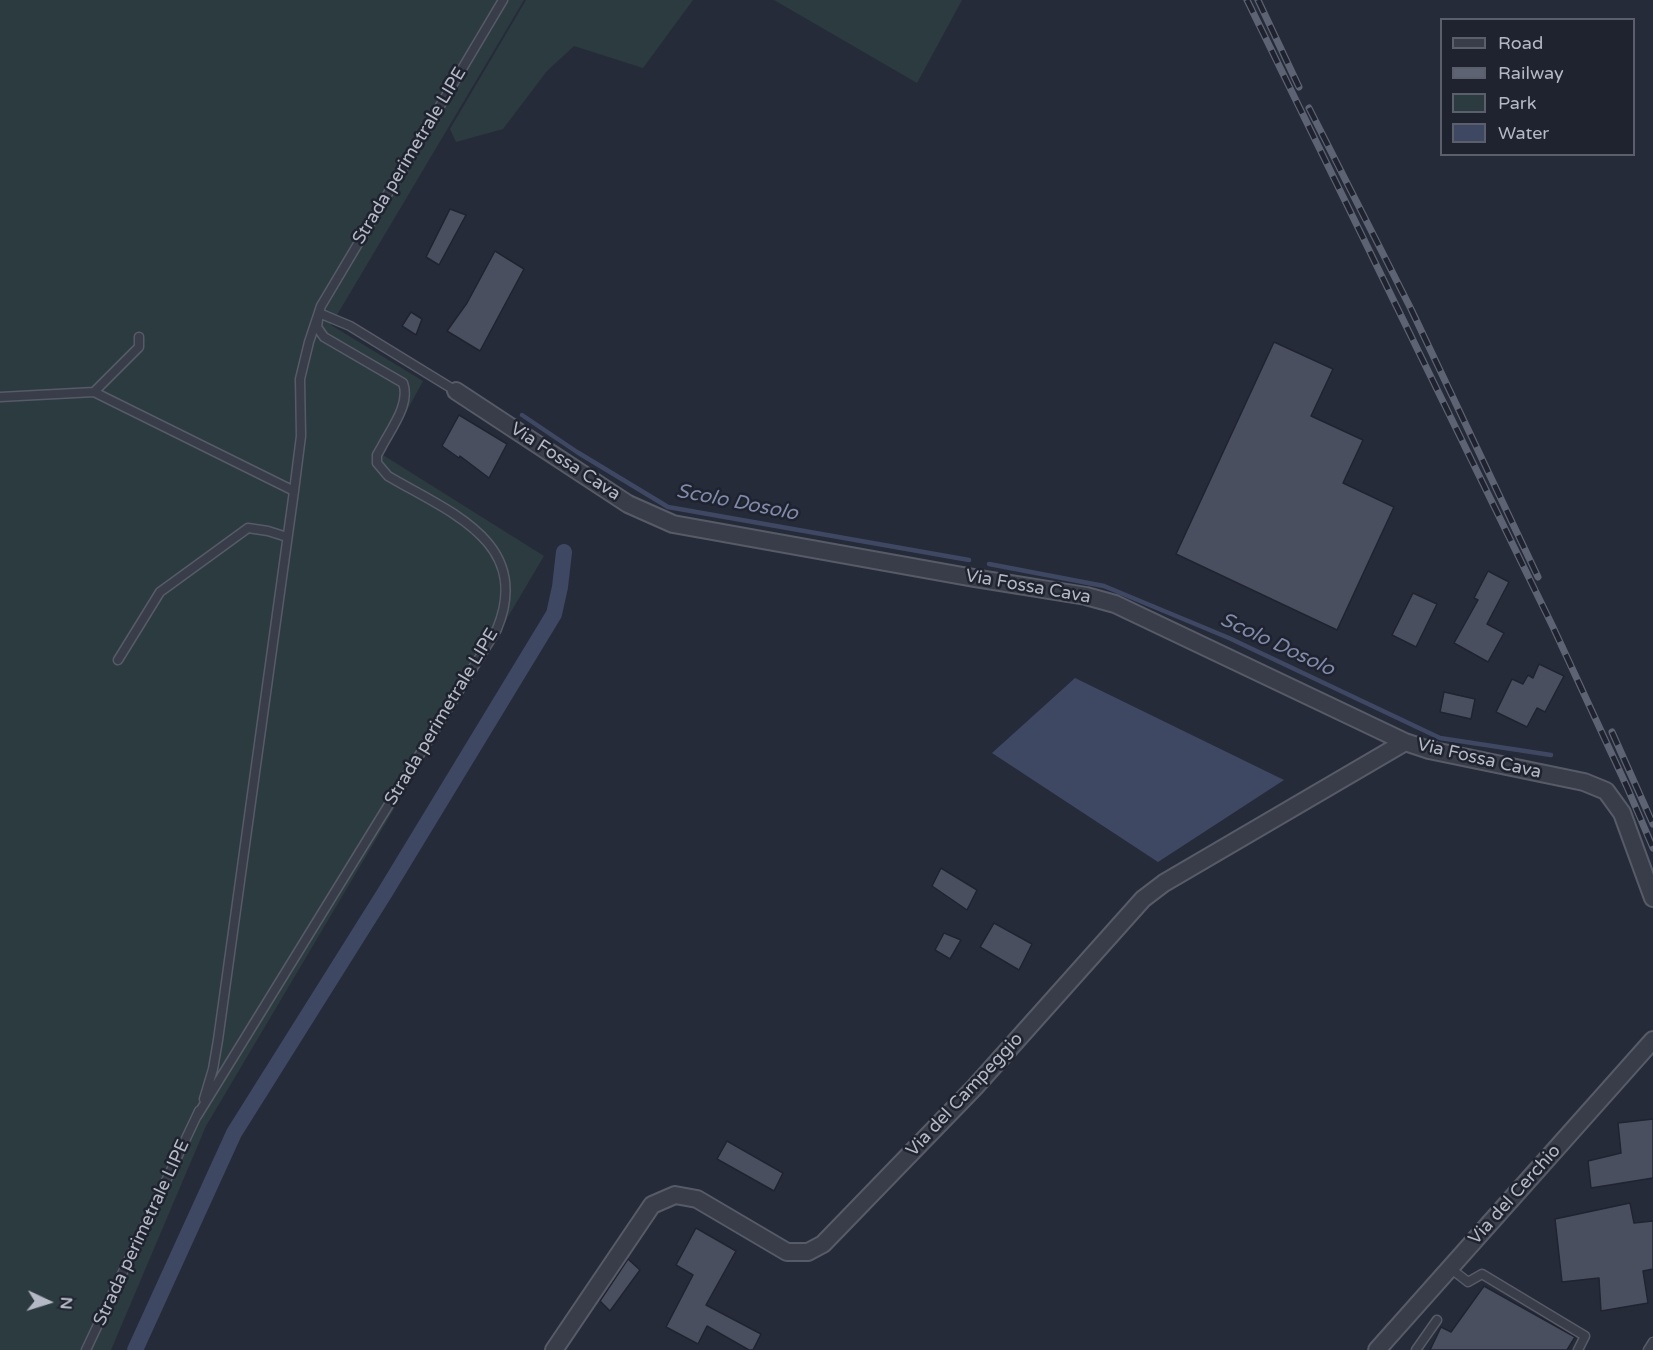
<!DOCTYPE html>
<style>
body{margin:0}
#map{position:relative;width:1653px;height:1350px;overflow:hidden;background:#262b3a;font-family:"Varela Round",sans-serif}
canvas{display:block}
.legend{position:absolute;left:1440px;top:18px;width:195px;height:138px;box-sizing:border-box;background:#1f222f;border:2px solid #5b5e6b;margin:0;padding:8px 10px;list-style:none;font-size:18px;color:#b5b9c6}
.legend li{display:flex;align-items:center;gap:12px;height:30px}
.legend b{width:30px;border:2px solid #5b5e6b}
.north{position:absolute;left:18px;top:1272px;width:60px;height:60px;-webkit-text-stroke:4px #1f222f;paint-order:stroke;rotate:94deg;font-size:16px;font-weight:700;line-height:24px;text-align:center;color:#b5b9c6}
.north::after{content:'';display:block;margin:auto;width:21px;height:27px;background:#b5b9c6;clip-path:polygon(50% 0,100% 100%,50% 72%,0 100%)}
</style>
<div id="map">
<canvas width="1653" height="1350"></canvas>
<ul class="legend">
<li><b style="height:8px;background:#393d4a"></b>Road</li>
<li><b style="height:8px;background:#5e6373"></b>Railway</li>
<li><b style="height:16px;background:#2c3b3f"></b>Park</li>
<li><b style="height:16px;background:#3f4863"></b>Water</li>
</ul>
<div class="north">N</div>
</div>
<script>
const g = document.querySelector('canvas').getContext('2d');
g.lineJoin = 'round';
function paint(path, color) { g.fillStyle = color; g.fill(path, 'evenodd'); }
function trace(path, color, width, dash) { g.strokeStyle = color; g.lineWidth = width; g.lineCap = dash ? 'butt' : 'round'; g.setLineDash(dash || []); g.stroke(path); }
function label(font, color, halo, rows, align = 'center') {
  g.font = font + ' "Varela Round",sans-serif'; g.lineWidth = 5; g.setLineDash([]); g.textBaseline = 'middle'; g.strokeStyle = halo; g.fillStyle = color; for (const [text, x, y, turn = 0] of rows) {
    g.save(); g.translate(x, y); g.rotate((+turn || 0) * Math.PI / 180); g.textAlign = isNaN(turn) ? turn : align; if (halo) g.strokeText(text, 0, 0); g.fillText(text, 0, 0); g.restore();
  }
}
paint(new Path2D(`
 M0,0H524L331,325L423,381L383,455L544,556L206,1126L111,1350H0Z
 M526,0H693L643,68L574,46L547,71L503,129L456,142L450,129Z
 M774,0H962L917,83Z`), '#2c3b3f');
paint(new Path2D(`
 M1075,678L1284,780L1158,862L992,753Z`), '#3f4863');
trace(new Path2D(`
 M522,415L577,452L668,507L969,560
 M989,564L1104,586L1229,638L1440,738L1551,755`), '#3f4863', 4.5);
trace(new Path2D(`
 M135,1350L234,1133L384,894L554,614L560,587L564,552`), '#3f4863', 16);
const building = new Path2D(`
 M450,209L466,215L439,265L426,257Z
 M495,251L524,269L480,351L447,331L467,303Z
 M411,312L422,319L416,335L402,326Z
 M1274,342L1333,369L1311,416L1363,440L1343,483L1394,507L1337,630L1176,554Z
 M459,415L507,444L489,478L460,456L459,458L442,446Z
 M1488,571L1509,582L1487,624L1504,633L1488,662L1454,643L1478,600L1474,598Z
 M1413,593L1437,604L1416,647L1392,635Z
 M1539,664L1564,676L1545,712L1537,708L1527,727L1496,712L1512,679L1523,684L1528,675L1533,678Z
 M1444,692L1475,699L1471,719L1440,712Z
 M941,868L977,890L967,910L932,886Z
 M994,923L1032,944L1019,970L980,947Z
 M944,933L961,940L950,959L935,950Z
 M1653,1119V1178L1591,1188L1588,1161L1621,1153L1618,1123Z
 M727,1141L783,1173L774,1191L717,1159Z
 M1630,1203L1634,1223L1653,1221V1269L1643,1271L1648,1303L1601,1311L1599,1278L1562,1282L1555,1219Z
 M696,1228L736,1251L706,1305L761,1334L753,1350H749L707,1326L698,1344L666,1327L693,1275L676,1265Z
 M628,1259L640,1270L610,1311L600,1301Z
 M1484,1286L1575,1337L1567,1350H1430L1441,1327L1451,1332Z`);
paint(building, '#4a4f60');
trace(building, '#202431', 1.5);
const service = new Path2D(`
 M139,337V347L94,392L294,491L301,436L300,379L309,342L321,306L503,0
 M0,397L94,392
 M118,660L160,592L248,528L268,531L287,537
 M204,1099L213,1069L218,1040L294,491
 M197,1116L497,629C533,542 449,512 388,476L377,463V455L381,448C390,430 411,404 403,383L324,337L317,327L319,313L350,326L456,391
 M1450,1268L1468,1282L1482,1274L1585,1336L1578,1350
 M86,1350L199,1111
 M1416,1350L1437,1320
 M1648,1350L1653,1342`);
const minor = new Path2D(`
 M456,391L628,504L673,524L974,578L1086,596L1115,604L1405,742L1429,750L1584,782L1606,791L1622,813L1653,898
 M554,1350L652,1205L675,1195L697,1199L787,1252H808L823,1244L975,1087L1143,899L1164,883L1405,742
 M1377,1350L1653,1040`);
trace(service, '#575b68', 11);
trace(minor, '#575b68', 20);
trace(service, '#393d4a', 8);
trace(minor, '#393d4a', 16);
const rail = new Path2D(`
 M1247,0L1553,627L1627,787L1653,848
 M1258,0L1299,87
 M1309,108L1411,309L1538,577
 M1612,732L1653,824`);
trace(rail, '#5e6373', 7);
trace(rail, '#1f222f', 4.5, [14]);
label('18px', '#b5b9c6', '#1f222f', [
 ["Strada perimetrale LIPE",410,156,-59],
 ["Via Fossa Cava",565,462,33],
 ["Via Fossa Cava",1028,587,10],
 ["Strada perimetrale LIPE",442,717,-59],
 ["Via Fossa Cava",1479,759,13],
 ["Via del Campeggio",965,1095,-47],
 ["Via del Cerchio",1515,1195,-48],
 ["Strada perimetrale LIPE",142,1233,-65]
]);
label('italic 20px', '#808baa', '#1f222f', [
 ["Scolo Dosolo",737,503,11],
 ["Scolo Dosolo",1277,645,25]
]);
</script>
